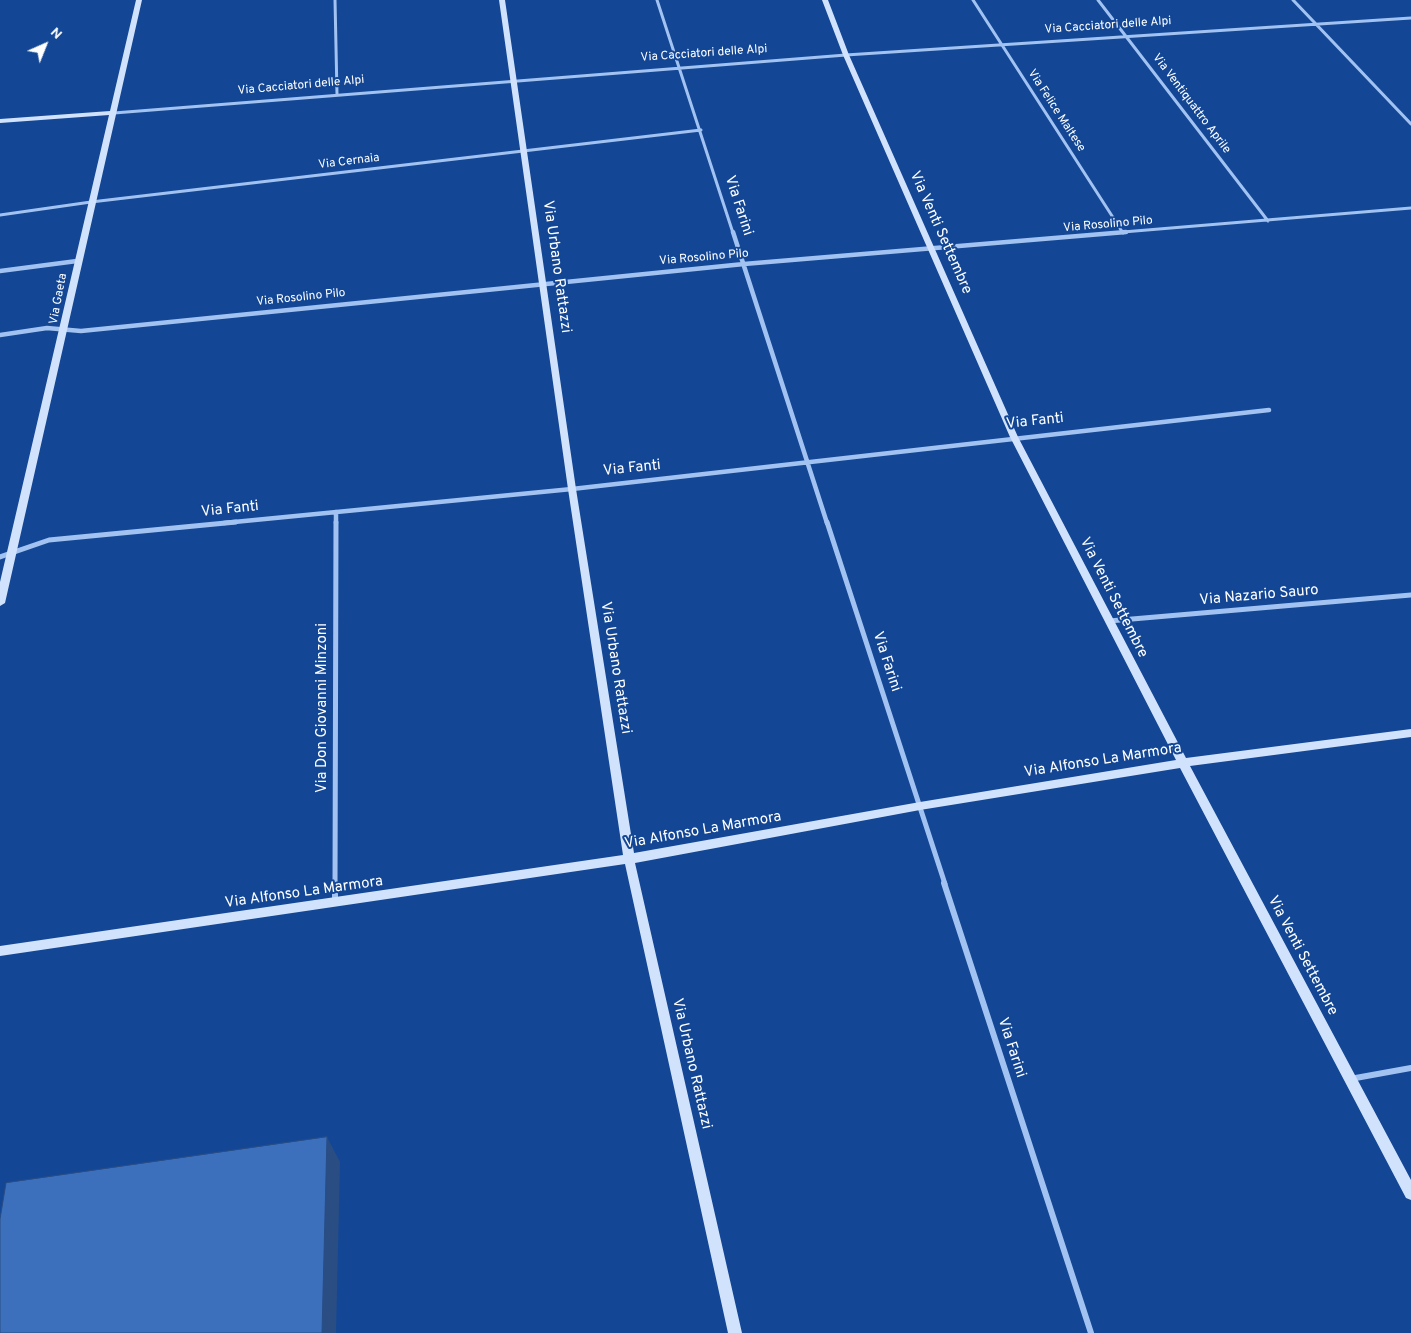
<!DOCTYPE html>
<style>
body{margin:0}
#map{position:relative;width:1411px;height:1333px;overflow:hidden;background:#134795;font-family:Overpass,sans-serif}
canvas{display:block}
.north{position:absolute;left:20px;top:20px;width:50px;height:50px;-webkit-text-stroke:4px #134795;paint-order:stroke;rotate:44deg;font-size:14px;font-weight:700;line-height:20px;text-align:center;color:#fff}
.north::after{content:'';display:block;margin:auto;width:18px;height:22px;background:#fff;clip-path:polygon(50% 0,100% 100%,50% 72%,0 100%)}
</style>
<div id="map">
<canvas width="1411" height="1333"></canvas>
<div class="north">N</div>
</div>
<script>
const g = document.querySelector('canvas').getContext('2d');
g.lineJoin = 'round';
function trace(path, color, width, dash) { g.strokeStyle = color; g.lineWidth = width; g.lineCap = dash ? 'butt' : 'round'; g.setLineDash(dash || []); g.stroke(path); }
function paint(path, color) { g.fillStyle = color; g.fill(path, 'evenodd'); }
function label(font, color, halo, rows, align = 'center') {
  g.font = font + ' Overpass,sans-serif'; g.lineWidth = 4; g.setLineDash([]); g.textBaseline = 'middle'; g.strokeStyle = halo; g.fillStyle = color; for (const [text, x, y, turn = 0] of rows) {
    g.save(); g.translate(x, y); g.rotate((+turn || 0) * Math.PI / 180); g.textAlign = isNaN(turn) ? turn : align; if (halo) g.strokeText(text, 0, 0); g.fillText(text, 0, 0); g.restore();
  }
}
trace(new Path2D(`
 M335,0L337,94
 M657,0L733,233
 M973,0L1123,233
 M1098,0L1268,221
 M1293,0L1411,124
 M114,113L846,55L1411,18
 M0,215L91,202L701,130
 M1111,233L1411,208`), '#a2c3f2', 3);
trace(new Path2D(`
 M733,232L827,523
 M0,271L77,261
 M0,335L47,328L81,331L744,264L1126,232
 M224,523L572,489L1269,410
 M336,523V512`), '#a2c3f2', 4.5);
trace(new Path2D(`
 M827,522L945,884
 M0,557L49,540L236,522
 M1109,621L1411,595
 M335,884L336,522`), '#a2c3f2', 5);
trace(new Path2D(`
 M944,883L1091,1333
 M335,903V883
 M1350,1079L1411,1068`), '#a2c3f2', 6);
paint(new Path2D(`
 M136,0H142L5,603L0,606V582L109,115L0,123V119L110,111Z
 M499,0H505L576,489L634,853L920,802L1176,760L1010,437L843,55L822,0H828L849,55L1018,437L1186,758L1411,729V737L1190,766L1411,1180V1200L1406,1198L1180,768L920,810L635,863L742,1333H728L625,864L0,956V946L623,855L568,489Z`), '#d1e2fc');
paint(new Path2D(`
 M327,1137L340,1162L336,1333H322Z`), '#2a4e84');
const building = new Path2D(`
 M327,1137L322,1333H0V1219L6,1183Z`);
paint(building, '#3c70bd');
trace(building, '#2a4e84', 1);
label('12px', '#fff', '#134795', [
 ["Via Cacciatori delle Alpi",1108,26,-4],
 ["Via Cacciatori delle Alpi",704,54,-4],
 ["Via Cacciatori delle Alpi",301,86,-5],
 ["Via Ventiquattro Aprile",1191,104,53],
 ["Via Felice Maltese",1056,111,57],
 ["Via Cernaia",349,162,-7],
 ["Via Rosolino Pilo",1108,225,-5],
 ["Via Rosolino Pilo",704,258,-5],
 ["Via Rosolino Pilo",301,298,-6],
 ["Via Gaeta",59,299,-79]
]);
label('15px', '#fff', '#134795', [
 ["Via Farini",738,206,72],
 ["Via Venti Settembre",940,233,66],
 ["Via Urbano Rattazzi",556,267,82],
 ["Via Fanti",1035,422,-6],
 ["Via Fanti",632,469,-6],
 ["Via Fanti",230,510,-6],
 ["Via Nazario Sauro",1259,596,-5],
 ["Via Venti Settembre",1113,598,63],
 ["Via Farini",886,662,72],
 ["Via Urbano Rattazzi",615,668,81],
 ["Via Don Giovanni Minzoni",323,708,-90],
 ["Via Alfonso La Marmora",1103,761,-9],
 ["Via Alfonso La Marmora",703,831,-10],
 ["Via Alfonso La Marmora",304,893,-8],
 ["Via Venti Settembre",1302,956,62],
 ["Via Farini",1011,1048,72],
 ["Via Urbano Rattazzi",691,1064,77]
]);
</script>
